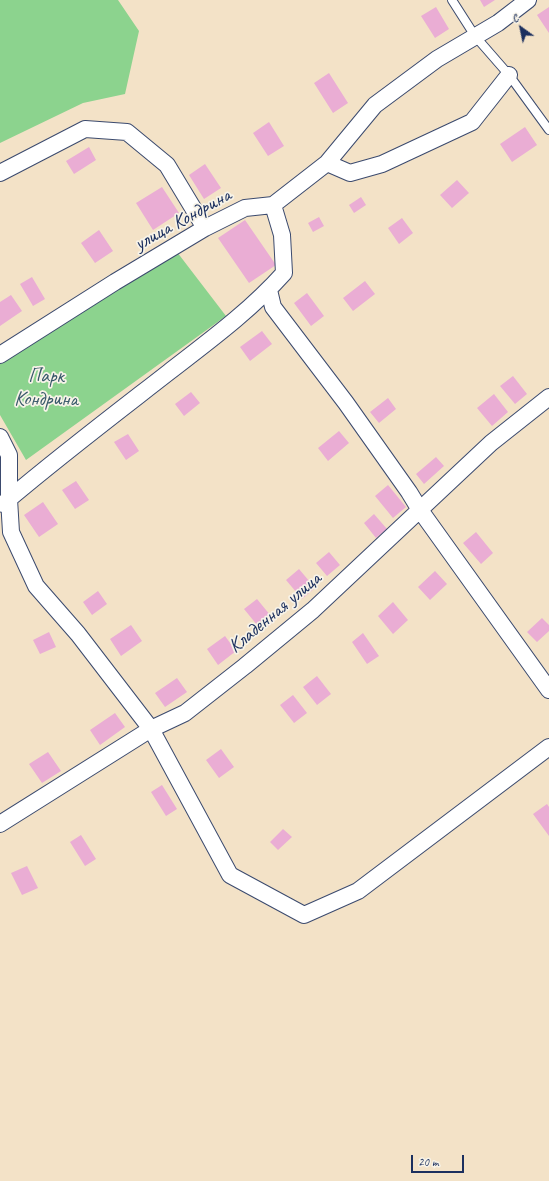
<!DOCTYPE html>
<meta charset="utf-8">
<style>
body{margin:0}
#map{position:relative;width:549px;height:1181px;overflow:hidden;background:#f3e2c7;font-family:Caveat,sans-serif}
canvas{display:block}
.north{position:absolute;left:501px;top:8px;width:40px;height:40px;-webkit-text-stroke:3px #f7f3e8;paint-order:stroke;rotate:327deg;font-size:11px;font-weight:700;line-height:16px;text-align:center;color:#1b2f5e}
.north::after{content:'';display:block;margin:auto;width:14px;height:18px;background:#1b2f5e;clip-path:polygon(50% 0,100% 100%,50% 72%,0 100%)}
.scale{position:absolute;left:411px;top:1155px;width:53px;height:18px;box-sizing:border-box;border:2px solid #1b2f5e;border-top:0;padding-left:5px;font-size:12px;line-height:14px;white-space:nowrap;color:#1b2f5e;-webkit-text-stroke:3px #f7f3e8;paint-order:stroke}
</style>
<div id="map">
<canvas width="549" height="1181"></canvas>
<div class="north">С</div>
<div class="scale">20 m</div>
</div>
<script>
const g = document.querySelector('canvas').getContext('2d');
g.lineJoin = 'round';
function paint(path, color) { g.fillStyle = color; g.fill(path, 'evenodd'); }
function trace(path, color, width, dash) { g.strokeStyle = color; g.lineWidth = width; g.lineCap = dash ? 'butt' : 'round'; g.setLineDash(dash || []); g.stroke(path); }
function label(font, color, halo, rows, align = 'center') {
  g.font = font + ' Caveat,sans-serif'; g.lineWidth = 3.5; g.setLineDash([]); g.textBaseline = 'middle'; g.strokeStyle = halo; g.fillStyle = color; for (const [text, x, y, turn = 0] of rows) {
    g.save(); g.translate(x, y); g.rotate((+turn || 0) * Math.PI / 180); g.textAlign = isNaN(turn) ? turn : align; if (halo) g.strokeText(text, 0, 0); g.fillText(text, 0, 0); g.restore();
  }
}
paint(new Path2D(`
 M0,0H118L139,31L125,94L83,103L0,143Z
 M177,252L226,316L26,460L0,415V364Z`), '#8cd38e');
paint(new Path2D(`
 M480,0H495L484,7Z
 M436,7L449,29L435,38L421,16Z
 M549,7V33L537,15Z
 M329,73L348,103L333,113L314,83Z
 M269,122L284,146L268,156L253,133Z
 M525,127L537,145L512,162L500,144Z
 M89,147L96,160L74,174L66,161Z
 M205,164L221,188L204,199L189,175Z
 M457,180L469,193L452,208L440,195Z
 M162,187L179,213L153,230L136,203Z
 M361,197L366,205L354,213L349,205Z
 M319,217L324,226L313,232L308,223Z
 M402,218L413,233L399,244L388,228Z
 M245,220L276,265L249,283L218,238Z
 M99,230L113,251L95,263L81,243Z
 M32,277L45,299L33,306L20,284Z
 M365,281L375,294L353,311L343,298Z
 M307,293L324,316L311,326L294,303Z
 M11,295L22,311L0,326V302Z
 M262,331L272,344L250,361L240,347Z
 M513,376L527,394L515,404L500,386Z
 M191,392L200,403L184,416L175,404Z
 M494,394L508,412L492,426L477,408Z
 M388,398L396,409L379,423L370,412Z
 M339,431L349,443L328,461L318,448Z
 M128,434L139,451L126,460L114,442Z
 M436,457L444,466L424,484L416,474Z
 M76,481L89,500L75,509L62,490Z
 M388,485L406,507L393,518L375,496Z
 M43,502L58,524L39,537L24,515Z
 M374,514L387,529L376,538L364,523Z
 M476,532L493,553L481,564L463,543Z
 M329,552L340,565L327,576L316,563Z
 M299,569L315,588L302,599L286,580Z
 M435,571L447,584L430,600L418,587Z
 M98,591L107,604L92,615L83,602Z
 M257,599L275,621L262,631L244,609Z
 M393,602L408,620L393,634L378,616Z
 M542,618L549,625V631L537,642L527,632Z
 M131,625L142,641L121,656L110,639Z
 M49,632L56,647L40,654L33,640Z
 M363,633L379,656L367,664L352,642Z
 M225,636L236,651L218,665L207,649Z
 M317,676L331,694L317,705L303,687Z
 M177,678L187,692L165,707L155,693Z
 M293,695L307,713L294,723L280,705Z
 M115,713L125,727L100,745L90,730Z
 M221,749L234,767L219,778L206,760Z
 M48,752L61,771L42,783L29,764Z
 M162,785L177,809L166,816L151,792Z
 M547,804L549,807V836L533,814Z
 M283,829L292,837L278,850L270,842Z
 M81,835L96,859L85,866L70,842Z
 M27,866L38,888L22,895L11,873Z`), '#eaadd4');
const lane = new Path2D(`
 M452,0L475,36L509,75L549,130`);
const street = new Path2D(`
 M327,163L350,173L382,164L472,122L509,75
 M0,173L85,129L127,132L167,165L205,228
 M273,205L282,235L284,273C250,311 209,341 169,372C115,414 61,455 9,499L11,532L36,586L78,634L151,729L230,875L304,915L358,891L549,747
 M269,290L273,307L346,403L409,492L420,510L549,690
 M0,355L115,282L205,228L245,208L273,205L327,163L375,105L437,59L498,23L528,0
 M0,437L9,455V499L3,504
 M0,824L151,729L185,713L245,666L313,610L491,443L549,397`);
trace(lane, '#3b4a6e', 10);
trace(street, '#3b4a6e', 18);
trace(lane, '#fff', 8);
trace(street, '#fff', 16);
label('20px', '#1b2f5e', '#f7f3e8', [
 ["улица Кондрина",183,220,-29],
 ["Кладенная улица",275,613,-40]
]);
label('20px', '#37586a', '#f7f3e8', [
 ["Парк",46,377],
 ["Кондрина",46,400]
]);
</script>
